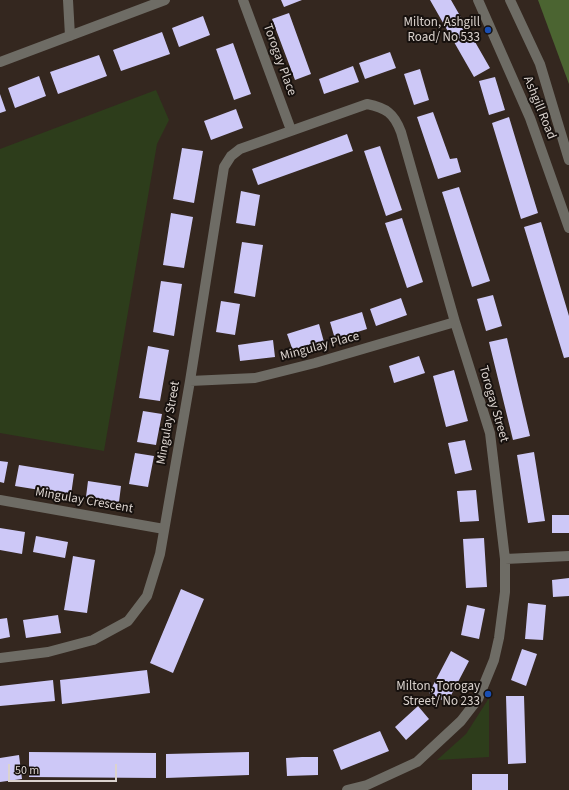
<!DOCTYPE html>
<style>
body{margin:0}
#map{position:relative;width:569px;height:790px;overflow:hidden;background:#34271f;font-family:"Source Sans 3",sans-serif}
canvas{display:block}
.scale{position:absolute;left:8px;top:764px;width:109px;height:18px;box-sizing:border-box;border:2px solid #dbd3ce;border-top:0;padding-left:5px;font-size:12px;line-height:14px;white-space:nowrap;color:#dbd3ce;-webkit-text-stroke:3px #17110e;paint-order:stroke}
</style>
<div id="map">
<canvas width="569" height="790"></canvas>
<div class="scale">50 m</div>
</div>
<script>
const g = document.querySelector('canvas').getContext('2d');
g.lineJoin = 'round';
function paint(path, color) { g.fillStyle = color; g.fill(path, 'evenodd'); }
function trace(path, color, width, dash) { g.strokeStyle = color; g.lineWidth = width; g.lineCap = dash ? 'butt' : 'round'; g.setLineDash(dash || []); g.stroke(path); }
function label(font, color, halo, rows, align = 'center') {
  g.font = font + ' "Source Sans 3",sans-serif'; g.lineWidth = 4; g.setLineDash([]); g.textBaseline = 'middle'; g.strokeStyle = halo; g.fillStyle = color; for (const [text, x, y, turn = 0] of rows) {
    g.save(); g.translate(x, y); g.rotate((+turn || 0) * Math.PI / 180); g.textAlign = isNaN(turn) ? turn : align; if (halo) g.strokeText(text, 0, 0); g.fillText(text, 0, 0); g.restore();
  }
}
paint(new Path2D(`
 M156,90L169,120L157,144L104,451L0,433V149Z
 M489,698V757L437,760L466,734Z`), '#2d3d1b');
paint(new Path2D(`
 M538,0H569V84Z`), '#4b6431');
paint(new Path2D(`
 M281,0H302L284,7Z
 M430,0H451L490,68L474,77Z
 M289,13L311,74L295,80L272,19Z
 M203,16L210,35L179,47L172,28Z
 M162,32L170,54L121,71L113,50Z
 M233,43L251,94L234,100L216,49Z
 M390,52L396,68L365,79L359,63Z
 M99,55L107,76L58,94L50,72Z
 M353,66L359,82L324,94L319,79Z
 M420,69L429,100L414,105L404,74Z
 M39,76L46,96L15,108L8,88Z
 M495,77L505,110L489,115L479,81Z
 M0,94L6,111L0,113Z
 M236,109L243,128L211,140L204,121Z
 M433,112L450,159L457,158L461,172L438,179L417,117Z
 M509,117L538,213L521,219L492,123Z
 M347,134L353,151L258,185L252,169Z
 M380,146L402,210L386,216L364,151Z
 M182,148L203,151L194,203L173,199Z
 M459,187L490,281L472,287L442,192Z
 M241,191L260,195L255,226L236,223Z
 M171,213L193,217L184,268L163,265Z
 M402,218L423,282L407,288L385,223Z
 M541,222L569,316V357L564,358L524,227Z
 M242,242L263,245L255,297L234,293Z
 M161,281L182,284L174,336L153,332Z
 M493,295L502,326L486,331L477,299Z
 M401,298L407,315L376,326L370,309Z
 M221,301L240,304L235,335L216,332Z
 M362,312L367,329L335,339L330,322Z
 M319,324L324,342L293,351L287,334Z
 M507,338L530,436L513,440L489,342Z
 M273,340L275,357L240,361L238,345Z
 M148,346L169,350L160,401L139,398Z
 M419,356L425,373L394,383L389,366Z
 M454,370L468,421L446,427L433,376Z
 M143,411L162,414L156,445L137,442Z
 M465,440L472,470L455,474L448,443Z
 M534,452L545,521L528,523L517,455Z
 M135,453L154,456L148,487L129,484Z
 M0,461L8,462L4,483L0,482Z
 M19,465L74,474L71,495L15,486Z
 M88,481L121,486L119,502L86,497Z
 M476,490L479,521L460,522L457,491Z
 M552,515H569V533H552Z
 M0,528L25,532L22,554L0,550Z
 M36,536L68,542L65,558L33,552Z
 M484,538L487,587L466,588L463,539Z
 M73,556L95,560L87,613L64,610Z
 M569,578V596L553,597L552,580Z
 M181,589L204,599L173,673L150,663Z
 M528,603L546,605L543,640L525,639Z
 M467,605L485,609L479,639L461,635Z
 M58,615L61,633L26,638L23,620Z
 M7,618L10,637L0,639V619Z
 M522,649L537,654L526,686L511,680Z
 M451,651L469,661L447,703L429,693Z
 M147,670L150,693L62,704L60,680Z
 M53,680L55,701L0,706V686Z
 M506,696H524L526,763L508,764Z
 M418,706L429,719L406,740L395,727Z
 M380,731L389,751L341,770L333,750Z
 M29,752L156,753V778L29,777Z
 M249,752V775L166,778V754Z
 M19,755L22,779L0,782V758Z
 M302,757H318V775L287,776L286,758Z
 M472,774H508V790H472Z`), '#cdc8f7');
trace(new Path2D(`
 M68,0L70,36
 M243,0L291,130
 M478,0L530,118L569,228
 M510,0L540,64L569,160
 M0,62L165,0
 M190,381L255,378L315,363L455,322
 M0,500L164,529
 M505,559L569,556
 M0,658L48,652L93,640L128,621L147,596L160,554L190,381L224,167L231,156L240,149L367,104C386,108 394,113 401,132L455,322L490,433L505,559V592L499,638L494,660L478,699L461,721L417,762L367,785L347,790`), '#6e6c65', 10);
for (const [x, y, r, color] of [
 [488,30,4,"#1a4fb4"],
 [488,694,4,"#1a4fb4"]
]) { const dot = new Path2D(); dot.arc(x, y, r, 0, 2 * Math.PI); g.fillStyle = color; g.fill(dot); trace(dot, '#17110e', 1.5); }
label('13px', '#dbd3ce', '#17110e', [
 ["Milton, Ashgill",480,23],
 ["Road/ No 533",480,38],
 ["Milton, Torogay",480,687],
 ["Street/ No 233",480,702]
], 'right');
label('13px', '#dbd3ce', '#17110e', [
 ["Torogay Place",279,60,70],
 ["Ashgill Road",539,108,68],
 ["Mingulay Place",320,347,-15],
 ["Torogay Street",493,404,74],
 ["Mingulay Street",169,423,-80],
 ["Mingulay Crescent",84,501,10]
]);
</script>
